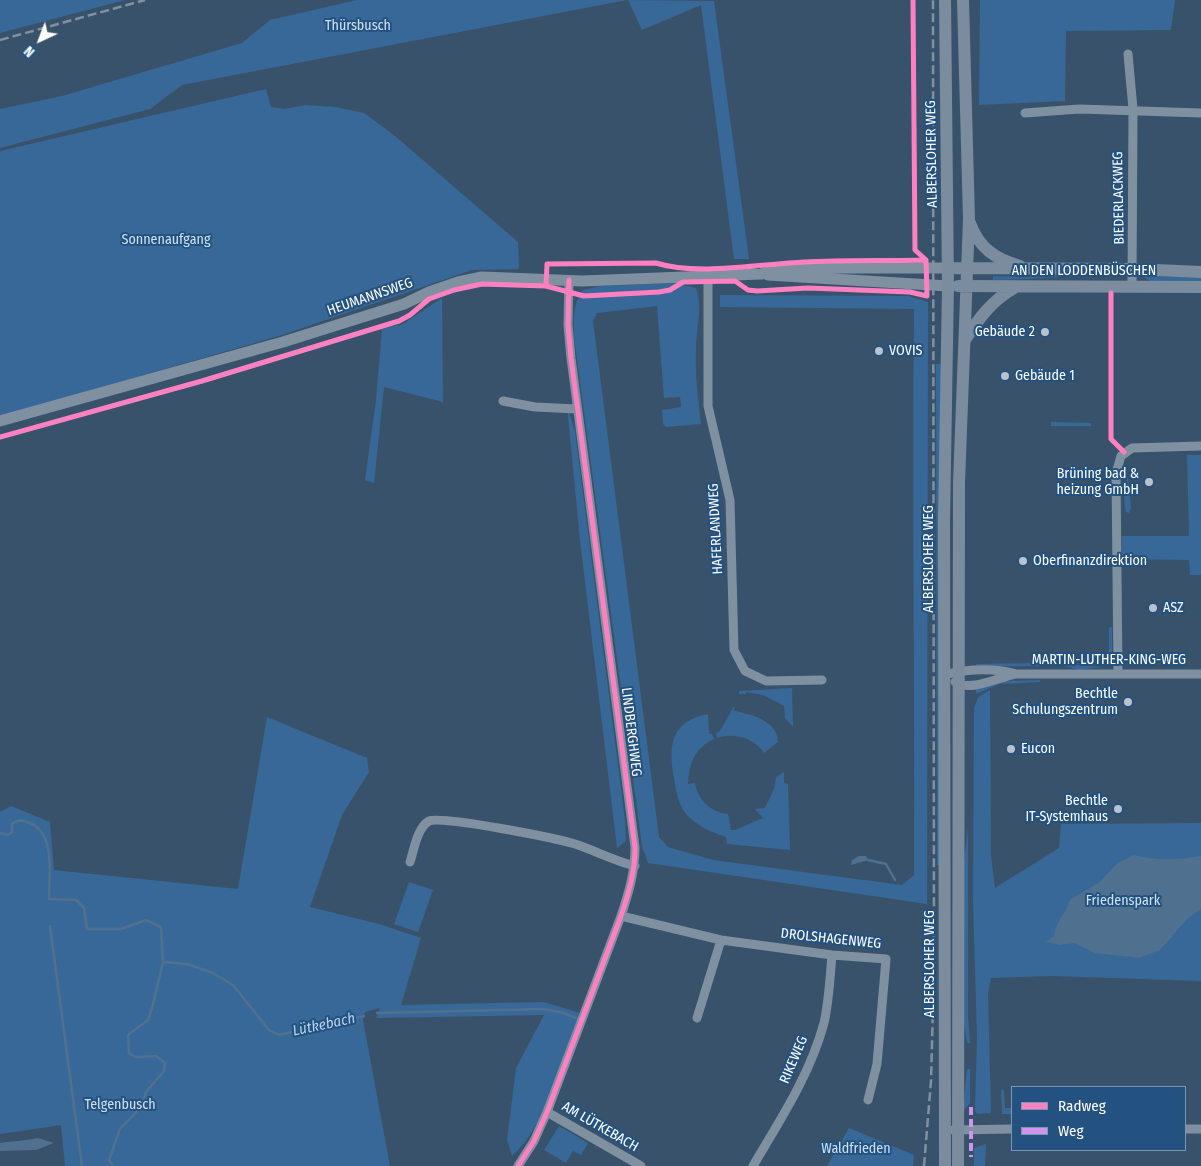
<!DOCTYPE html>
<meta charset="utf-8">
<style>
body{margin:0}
#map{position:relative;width:1201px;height:1166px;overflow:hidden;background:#39526b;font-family:"Fira Sans Condensed",sans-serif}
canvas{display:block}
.legend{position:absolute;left:1011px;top:1086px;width:175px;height:65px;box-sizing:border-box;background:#245280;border:1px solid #7c97b3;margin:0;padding:6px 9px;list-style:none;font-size:15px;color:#fff}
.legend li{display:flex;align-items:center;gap:10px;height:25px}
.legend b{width:25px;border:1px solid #7c97b3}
.north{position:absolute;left:15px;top:15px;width:50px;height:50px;-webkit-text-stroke:4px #245280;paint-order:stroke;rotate:223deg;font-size:14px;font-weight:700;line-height:20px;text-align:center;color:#fff}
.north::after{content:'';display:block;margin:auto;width:18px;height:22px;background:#fff;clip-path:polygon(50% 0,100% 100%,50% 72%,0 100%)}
</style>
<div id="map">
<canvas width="1201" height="1166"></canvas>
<ul class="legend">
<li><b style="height:6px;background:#ff80c0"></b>Radweg</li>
<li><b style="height:6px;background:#d193ec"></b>Weg</li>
</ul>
<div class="north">N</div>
</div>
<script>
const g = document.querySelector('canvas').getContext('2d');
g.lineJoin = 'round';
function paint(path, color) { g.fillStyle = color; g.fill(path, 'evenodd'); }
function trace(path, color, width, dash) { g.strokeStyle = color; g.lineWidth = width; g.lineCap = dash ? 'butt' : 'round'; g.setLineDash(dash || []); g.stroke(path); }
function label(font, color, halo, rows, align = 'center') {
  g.font = font + ' "Fira Sans Condensed",sans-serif'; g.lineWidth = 4; g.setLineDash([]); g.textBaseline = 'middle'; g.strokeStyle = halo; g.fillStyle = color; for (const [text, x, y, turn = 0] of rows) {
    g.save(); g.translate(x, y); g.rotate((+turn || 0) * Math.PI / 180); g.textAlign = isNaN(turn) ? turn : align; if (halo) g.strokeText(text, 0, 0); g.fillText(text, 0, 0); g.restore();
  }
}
paint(new Path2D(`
 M0,0H125L0,33Z
 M357,0H627L182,85L150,109L0,148V109L62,96L242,43L270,20Z
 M628,0L714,1L749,259H734L701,5L642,30Z
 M980,0H1175L1171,30L1066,31L1065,101L979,105Z
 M266,89L271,107L285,109L305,105L335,107L364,113L395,136L518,242L519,269L472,270L282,335L0,417V151Z
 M1074,272L1113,274L1110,276C1071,275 1033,280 993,280V276L1034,277Z
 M1141,275L1201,278V281H1150Z
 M675,283L696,288C703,307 696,330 696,350C695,375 698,399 701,424L666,427L663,424L662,410L681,407L680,397L664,398L657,306L597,313L593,321L659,837L668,847L713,860L902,885L914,875C915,686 912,497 914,309L720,307V295L908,296L928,302L927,904L648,863L642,846L574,337C574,320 572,305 583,290L600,286Z
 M442,298L443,402L384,387L374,483L365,480L376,400L382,329L403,324Z
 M936,364H941L940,865H937Z
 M567,406L575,431L625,820L626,841L617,848L580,540Z
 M1051,422L1091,423V426H1051Z
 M1187,455H1201V575H1190L1189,560L1122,559V536H1189Z
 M1128,478L1131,508L1129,513L1126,512C1124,503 1123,485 1128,478Z
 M1109,627H1112V659H1109Z
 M1035,663L1044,666L976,667V664Z
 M1055,663L1102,667L1079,670Z
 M1040,680V682L999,684L976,694V690L1001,681Z
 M792,688L793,727L785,718L784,706L763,695L746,692V694H739V691Z
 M990,690L991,855L995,888L1059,848L1061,824L1201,823V981L1052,976L991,978L988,994L991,1113L977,1114L975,1111L977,1037L973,901L974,708L978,697Z
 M734,706V711C751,714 778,721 778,742L764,753C755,738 734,732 717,738L716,733L720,731Z
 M708,714L709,734H712L714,739C694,748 689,765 688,784L695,783C698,800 710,812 728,814L731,830H735L763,818L755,809L765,808L774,789L776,777L784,772V783L788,784L790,850L727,844L726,837C711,832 697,826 686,814C678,803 676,791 674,778C668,745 671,721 708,714Z
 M267,717L367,758L369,772L342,815L310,907L379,924L421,938L401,1005L544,1002L580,1013C564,1055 546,1127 512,1156L507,1140L516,1068L544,1015L376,1018L380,1008L365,1012L363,1020L390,1166H65L61,1125L0,1134V812L11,806L50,822L54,870L238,889Z
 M968,828V1016L970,1043H967L964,1024V862Z
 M409,882L433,890L418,932L394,924Z
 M967,1069H970V1103L963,1111Z
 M1001,1090H1004L1005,1108H1012V1114H1002Z
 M559,1126L588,1143L581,1155L573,1151L566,1163L544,1150Z
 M849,1128L914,1155L913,1166H827Z
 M986,1144L985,1166H974V1148Z`), '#386897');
paint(new Path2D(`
 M1134,855C1158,861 1177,860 1201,856V909L1187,919L1160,950L1139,958L1095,953L1075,943L1060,945L1046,942L1054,936C1056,921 1066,913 1070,900L1100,882L1117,863Z
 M859,856H866L868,860L851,865L852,860Z
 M38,1138L54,1143L36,1150L0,1151V1143C13,1141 25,1141 38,1138Z`), '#507090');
trace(new Path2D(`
 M0,833L8,835L12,832V824C18,819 23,820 30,823C56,833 49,877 49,899L76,900L84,908L87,929H121L146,920L161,927L163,962L153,1004L148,1020L128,1035L129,1053L135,1057L156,1056L165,1063L164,1071L146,1092L141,1107L120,1129L109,1160L113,1166
 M868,860L886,864L895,880
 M50,926L82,1166
 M163,962L187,964L213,973L233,985L269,1030L279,1035L364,1016
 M377,1013L542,1009L560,1012L576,1018`), '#507090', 2.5);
trace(new Path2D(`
 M1128,54L1133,109L1132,286
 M1025,113L1079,109L1201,113
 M708,276V406L730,500L734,650L745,671L766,681L822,680
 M503,401L535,407L577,409
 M1118,674L1116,473L1121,456L1132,448L1201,446
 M944,675C967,669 993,668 1017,674H1201
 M955,682C971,692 997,678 1015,674
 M410,862C414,850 417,828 429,821C440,815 561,839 578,845C598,852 615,861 635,866
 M621,916L721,940L832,955L886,959L877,1064L868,1100
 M697,1018L721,940
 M547,1112L641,1166
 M1185,1129H1201
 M953,1130L1012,1129
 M518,1166L534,1141L547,1112L621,916C629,892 635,872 635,847L571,358L568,325L569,280
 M753,1166C780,1120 810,1075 824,1023C829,1001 830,977 832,955`), '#7f90a1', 9);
trace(new Path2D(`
 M768,275L948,286
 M0,421L283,342L404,304L429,292L458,282L482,277L582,281L761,274L780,270L837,268H948`), '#7f90a1', 11);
trace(new Path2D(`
 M970,223C979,248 995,259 1020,266
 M948,268L1133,269L1201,272
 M958,286L1201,287
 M965,340C979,318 992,300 1016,287
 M945,1166L944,521L948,286L945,0
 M958,1166L959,483L969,219L963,0`), '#7a8c9d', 12);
trace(new Path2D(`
 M0,40L145,0
 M924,1166L931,1081L934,970L933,0`), '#8091a1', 2.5, [9, 4]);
trace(new Path2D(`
 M971,1107V1157`), '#d193ec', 4, [8, 4]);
trace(new Path2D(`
 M913,0L915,250L926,260
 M546,286L547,264L656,263C697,276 760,264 804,262C845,260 885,261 926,260
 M1111,293V439L1124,452
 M0,437L202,381L399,321L410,315L429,299L454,290L482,284L546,286L584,296L659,292L670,290L683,282L735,281L748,290L757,291L808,288L910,292L927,296L926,260
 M518,1166L534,1141L547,1112L621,916C629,892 635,872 635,847L571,358L568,325L569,280`), '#ff80c0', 5);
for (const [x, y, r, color] of [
 [1045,332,5,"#bac2cb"],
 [879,351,5,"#bac2cb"],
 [1005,376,5,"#bac2cb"],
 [1149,482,5,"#bac2cb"],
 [1023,561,5,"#bac2cb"],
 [1153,608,5,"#bac2cb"],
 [1128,702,5,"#bac2cb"],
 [1011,749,5,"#bac2cb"],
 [1118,809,5,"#bac2cb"]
]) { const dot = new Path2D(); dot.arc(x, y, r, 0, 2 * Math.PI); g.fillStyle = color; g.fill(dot); trace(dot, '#245280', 2); }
label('14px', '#cde2f5', '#245280', [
 ["Thürsbusch",358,26],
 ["Sonnenaufgang",166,240],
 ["Friedenspark",1123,901],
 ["Telgenbusch",120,1105],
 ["Waldfrieden",856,1149]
]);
label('14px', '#fff', '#245280', [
 ["ALBERSLOHER WEG",932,154,-91],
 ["BIEDERLACKWEG",1119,198,-91],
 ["AN DEN LODDENBÜSCHEN",1084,271],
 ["HEUMANNSWEG",370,297,-19],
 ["HAFERLANDWEG",716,529,-93],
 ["ALBERSLOHER WEG",929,559,-90],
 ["MARTIN-LUTHER-KING-WEG",1109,660],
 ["LINDBERGHWEG",631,732,83],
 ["DROLSHAGENWEG",831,939,6],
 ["ALBERSLOHER WEG",930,964,-90],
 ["RIKEWEG",794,1060,-67],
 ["AM LÜTKEBACH",600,1127,30]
]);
label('14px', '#fff', '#245280', [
 ["Gebäude 2",1035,332,"right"],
 ["VOVIS",889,351],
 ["Gebäude 1",1015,376],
 ["Brüning bad &",1139,474,"right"],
 ["heizung GmbH",1139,490,"right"],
 ["Oberfinanzdirektion",1033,561],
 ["ASZ",1163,608],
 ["Bechtle",1118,694,"right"],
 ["Schulungszentrum",1118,710,"right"],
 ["Eucon",1021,749],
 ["Bechtle",1108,801,"right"],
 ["IT-Systemhaus",1108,817,"right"]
], 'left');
label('italic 15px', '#b5d3ee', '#245280', [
 ["Lütkebach",324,1025,-12]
]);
</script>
